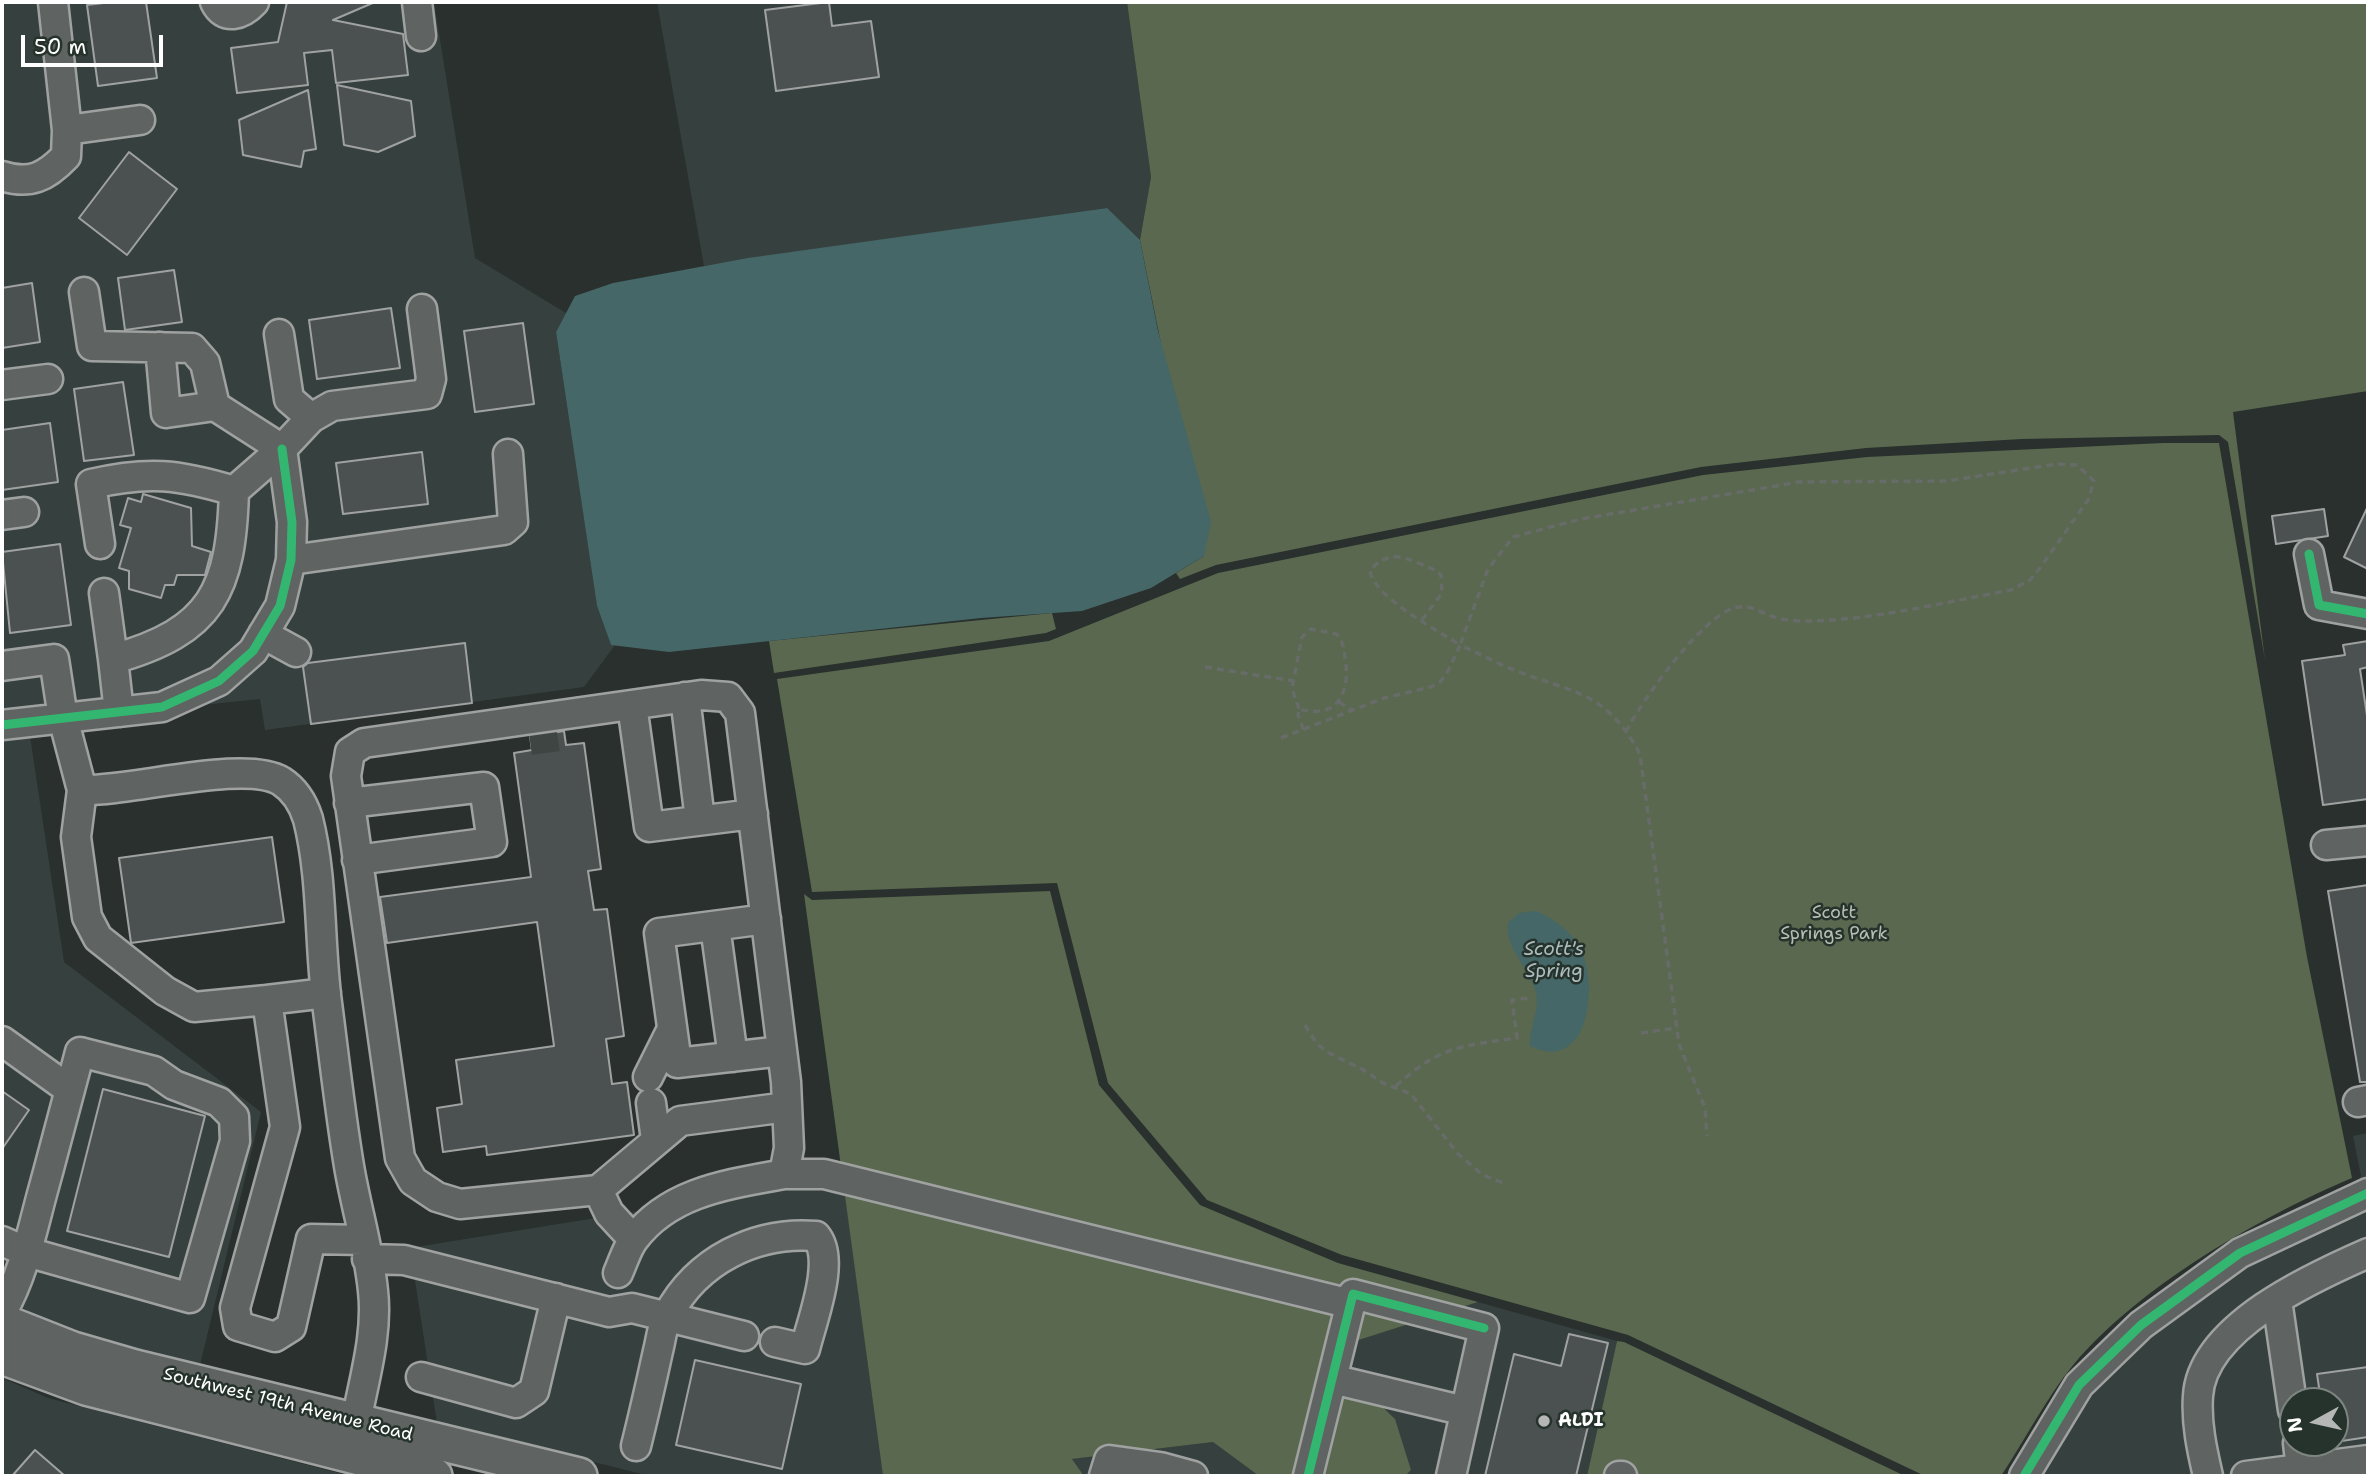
<!DOCTYPE html>
<style>
body{margin:0}
#map{position:relative;width:2370px;height:1478px;overflow:hidden;background:#29302d;font-family:"Shantell Sans",sans-serif}
canvas{display:block}
.frame{position:absolute;inset:0;border:4px solid #fff;pointer-events:none}
.north{position:absolute;left:2279px;top:1387px;width:70px;height:70px;box-sizing:border-box;background:#26332d;border:2px solid #7d8581;border-radius:50%;rotate:262deg;font-size:19px;font-weight:700;line-height:28px;text-align:center;color:#fff}
.north::after{content:'';display:block;margin:auto;width:24px;height:32px;background:#b4b7b6;clip-path:polygon(50% 0,100% 100%,50% 72%,0 100%)}
.scale{position:absolute;left:21px;top:35px;width:142px;height:32px;box-sizing:border-box;border:4px solid #fff;border-top:0;padding-left:9px;font-size:21px;line-height:24px;white-space:nowrap;color:#fff;-webkit-text-stroke:5px #26332d;paint-order:stroke}
</style>
<div id="map">
<canvas width="2370" height="1478"></canvas>
<div class="frame"></div>
<div class="north">N</div>
<div class="scale">50 m</div>
</div>
<script>
const g = document.querySelector('canvas').getContext('2d');
g.lineJoin = 'round';
function paint(path, color) { g.fillStyle = color; g.fill(path, 'evenodd'); }
function trace(path, color, width, dash) { g.strokeStyle = color; g.lineWidth = width; g.lineCap = dash ? 'butt' : 'round'; g.setLineDash(dash || []); g.stroke(path); }
function label(font, color, halo, rows, align = 'center') {
  g.font = font + ' "Shantell Sans",sans-serif'; g.lineWidth = 5; g.setLineDash([]); g.textBaseline = 'middle'; g.strokeStyle = halo; g.fillStyle = color; for (const [text, x, y, turn = 0] of rows) {
    g.save(); g.translate(x, y); g.rotate((+turn || 0) * Math.PI / 180); g.textAlign = isNaN(turn) ? turn : align; if (halo) g.strokeText(text, 0, 0); g.fillText(text, 0, 0); g.restore();
  }
}
paint(new Path2D(`
 M2,2H434L475,258L566,313L556,332L597,606L611,645H615L584,687L265,730L260,699L28,723L64,962L261,1112L200,1365L63,1331L2,1296Z
 M657,2H1127L1151,177L1140,240L1106,208L704,266Z
 M2368,1133V1182L2259,1233L2301,1209L2355,1186L2361,1176L2353,1136Z
 M843,1178L883,1476H650L437,1423L410,1248Z
 M2368,1204V1476H2036L2088,1390L2148,1332L2246,1261ZM2293,1401H2335V1443H2293Z
 M1478,1302L1617,1341L1587,1476H1405L1411,1470L1323,1351Z
 M2,1378L48,1398L350,1476H2Z
 M1213,1442L1259,1476H1084L1072,1459Z`), '#36413f');
paint(new Path2D(`
 M1127,2H2368V391L2233,412L2265,660L2228,442L2219,435L2022,439L1866,448L1701,467L1216,565L1180,579L1176,573L1204,556L1140,240L1151,177Z
 M2163,443H2219L2307,957L2352,1178C2259,1217 2139,1287 2074,1364C2046,1398 2025,1440 2001,1476H1925L1628,1335L1342,1255L1207,1200L1108,1083L1057,883L812,892L777,679L1049,641L1218,573L1703,475L1867,457Z
 M1052,613L1056,629L1046,633L774,673L769,641Z
 M1050,891L1099,1085L1200,1205L1338,1263L1478,1302L1324,1351L1395,1419L1411,1470L1405,1476H1259L1213,1442L1072,1459L1084,1476H883L804,894L812,900Z
 M1617,1341L1624,1342L1905,1476H1587Z`), '#59684e');
paint(new Path2D(`
 M1107,208L1140,240L1158,331L1211,522L1204,556L1151,588L1082,611L981,618L669,652L611,645L597,606L556,332L575,296L613,283L748,258Z
 M1537,911C1551,918 1565,927 1575,940C1601,972 1593,1077 1530,1046C1529,1027 1540,1011 1536,993C1530,967 1505,950 1508,923L1519,913Z`), '#456767');
const building = new Path2D(`
 M112,2H146L157,78L98,86L87,5Z
 M287,2H375L333,20L403,34L408,75L336,83L332,50L304,53L308,85L237,93L231,48L278,42Z
 M829,2L832,26L871,21L879,77L776,91L765,10Z
 M337,85L411,101L415,136L378,152L344,145Z
 M308,90L316,149L304,151L301,167L243,155L239,120Z
 M129,152L177,189L127,255L79,218Z
 M174,270L182,322L125,330L118,278Z
 M32,283L40,342L2,348V288Z
 M391,308L400,368L317,379L309,320Z
 M523,323L534,404L475,412L464,331Z
 M123,382L134,455L84,461L74,389Z
 M50,423L58,482L2,490V430Z
 M422,452L428,504L343,514L336,463Z
 M143,494L191,508L192,546L211,552L205,575H177L174,585H165L161,598L129,589V571L119,568L131,528L120,525L128,498L141,502Z
 M2368,506V569L2344,557Z
 M2324,509L2328,536L2276,544L2272,516Z
 M60,544L71,625L10,633L2,552Z
 M2368,641V667L2360,669L2368,722V799L2323,805L2302,661L2345,655L2343,645Z
 M465,643L472,703L311,724L303,667L308,663Z
 M564,731L566,745L584,743L601,869L588,871L594,910L607,909L624,1036L606,1039L612,1084L627,1082L634,1135L487,1155L486,1146L443,1152L437,1108L462,1104L456,1060L554,1046L537,922L387,943L380,897L531,877L514,753L532,750L530,736Z
 M272,837L284,922L131,943L119,858Z
 M2368,885V1082H2360L2328,891Z
 M103,1089L205,1116L169,1257L67,1231Z
 M2,1091L29,1110L2,1149Z
 M1569,1334L1608,1343L1576,1476H1485L1514,1354L1561,1366Z
 M695,1360L801,1384L782,1469L676,1445Z
 M2368,1367V1437L2335,1442V1401H2321L2317,1374Z
 M35,1450L65,1476H12Z`);
paint(building, '#4b5051');
trace(building, '#9fa2a0', 2);
trace(new Path2D(`
 M530,741L565,736`), '#3e4542', 28, [28, 14]);
const minor = new Path2D(`
 M215,2C224,21 242,15 254,2
 M417,2L421,36
 M67,130L140,120
 M2,176C30,185 46,177 66,156L67,130L53,2
 M84,292L92,346L192,348L205,363L215,406L282,449
 M279,334L289,399L311,418
 M160,347L166,413L215,406
 M2,385L48,379
 M2,515L24,512
 M100,544L91,484C148,471 178,474 234,491
 M2309,554L2319,605L2368,614
 M291,560L504,530L513,522L508,454
 M104,593L113,659
 M263,634L296,652
 M2,666L54,659L63,718L82,790C130,792 245,759 281,781C295,790 303,803 308,819C323,878 319,943 327,1003C334,1057 340,1112 349,1166C356,1208 369,1249 373,1291C378,1334 364,1379 356,1422
 M685,697L700,820
 M632,705L649,827L753,814
 M119,712L113,659C213,631 231,590 234,491L282,449L311,418L332,406L427,394L431,379L422,309
 M2,725L162,707L219,681L253,651L280,606L291,560L292,522L282,449
 M82,790L76,837L87,917L98,938L165,991L194,1007L267,1000
 M349,803L484,787L492,842L357,860
 M2326,845L2368,841
 M766,919L659,933L677,1063L782,1051
 M715,926L733,1057
 M326,993L267,1000L285,1127L235,1308L238,1326L275,1337L291,1327L311,1239L364,1240
 M2,1041L70,1090
 M648,1077L672,1029
 M2358,1102L2368,1100
 M651,1103L656,1140
 M784,1174H824L1351,1304
 M598,1190L680,1121L787,1107
 M2,1241L27,1252L190,1298L235,1141L234,1117L219,1102L174,1085L154,1071L80,1052C67,1100 55,1147 42,1194C31,1235 23,1275 2,1312
 M367,1259L404,1260L609,1312L632,1308L744,1336
 M618,1273C623,1262 627,1248 634,1239C670,1191 730,1184 784,1174L789,1148L786,1082L740,713L728,697L701,695L364,743L350,752L346,776L400,1158L413,1181L437,1197L460,1204L598,1190L609,1213L633,1239
 M2277,1300L2293,1410
 M421,1377L516,1403L534,1391L556,1298
 M1332,1379L1465,1411
 M2298,1443L2301,1469
 M636,1446C644,1414 651,1383 658,1351C661,1340 662,1325 668,1315C697,1260 756,1231 816,1236C836,1260 812,1320 805,1349L775,1342
 M1104,1476L1109,1460L1160,1467L1193,1476
 M1308,1476L1353,1294L1484,1328L1451,1476
 M1619,1476H1622
 M2024,1476L2079,1385L2141,1325L2240,1253L2368,1193
 M2208,1476C2202,1450 2196,1423 2198,1396C2202,1327 2313,1277 2368,1253
 M2246,1476L2368,1460`);
const major = new Path2D(`
 M2,1322L73,1350L135,1368L579,1476
 M2,1356L86,1387L434,1476`);
trace(minor, '#9fa2a0', 33);
trace(major, '#9fa2a0', 40);
trace(new Path2D(`
 M1422,620L1442,593L1441,575C1435,569 1429,568 1421,564C1400,555 1387,552 1370,570C1372,596 1437,630 1460,645L1488,569L1513,537L1581,519L1799,482L1946,481L2057,464L2077,465L2094,481L2088,500L2040,568L2030,580L2011,590C1946,602 1878,619 1812,621C1800,621 1785,621 1775,617C1760,613 1750,603 1734,608C1701,618 1643,699 1627,730
 M1205,667L1294,681
 M1339,702L1352,710
 M1299,709L1292,688L1302,637L1311,629L1336,634C1343,639 1344,650 1345,658C1351,692 1338,720 1299,709L1298,715L1304,731
 M1281,738L1384,698L1431,687L1440,682L1448,671L1460,645C1478,653 1496,663 1514,670C1575,694 1605,690 1640,754L1679,1044L1705,1108L1707,1136
 M1305,1025L1317,1044L1329,1053L1362,1069L1383,1083L1411,1094L1458,1154L1483,1175L1503,1183
 M1641,1033L1677,1028
 M1396,1086C1440,1046 1461,1046 1517,1038L1512,1000L1530,998`), '#686c69', 3.5, [7, 5]);
trace(minor, '#5f6362', 28);
trace(major, '#5f6362', 35);
trace(new Path2D(`
 M2309,554L2319,605L2368,614
 M2,725L162,707L219,681L253,651L280,606L291,560L292,522L282,449
 M1308,1476L1353,1294L1484,1328
 M2024,1476L2079,1385L2141,1325L2240,1253L2368,1193`), '#33b770', 9);
for (const [x, y, r, color] of [
 [1544,1421,7,"#b4b7b6"]
]) { const dot = new Path2D(); dot.arc(x, y, r, 0, 2 * Math.PI); g.fillStyle = color; g.fill(dot); trace(dot, '#26332d', 2.5); }
label('18px', '#b8bfb2', '#26332d', [
 ["Scott",1834,913],
 ["Springs Park",1834,934]
]);
label('18px', '#fff', '#26332d', [
 ["Southwest 19th Avenue Road",288,1405,14]
]);
label('bold 18px', '#fff', '#26332d', [
 ["ALDI",1558,1421]
], 'left');
label('italic 19px', '#adbdbd', '#26332d', [
 ["Scott's",1554,950],
 ["Spring",1554,972]
]);
</script>
